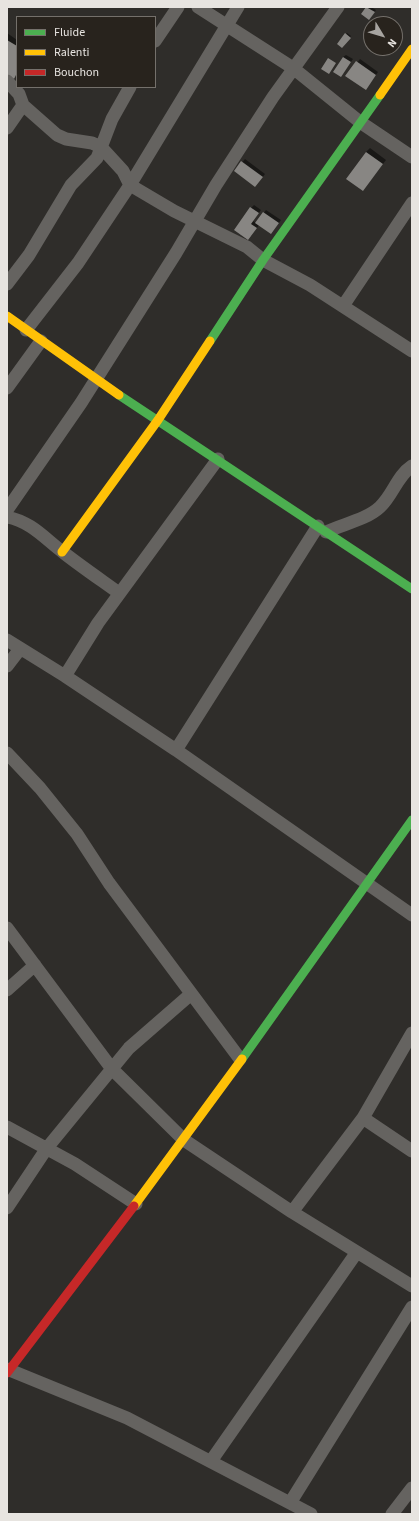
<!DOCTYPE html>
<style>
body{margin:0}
#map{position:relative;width:419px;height:1521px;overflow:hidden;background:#2f2d2a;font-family:"Source Sans 3",sans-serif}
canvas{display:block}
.frame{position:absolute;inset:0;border:8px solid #e7e4e0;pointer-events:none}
.legend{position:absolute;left:16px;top:16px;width:140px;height:72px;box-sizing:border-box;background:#28231d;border:1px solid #74706b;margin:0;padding:5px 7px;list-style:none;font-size:12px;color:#e7e4e0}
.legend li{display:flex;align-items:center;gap:8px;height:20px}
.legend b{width:20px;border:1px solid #74706b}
.north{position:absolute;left:363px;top:16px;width:40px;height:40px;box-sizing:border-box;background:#28231d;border:1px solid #74706b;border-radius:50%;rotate:128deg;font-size:11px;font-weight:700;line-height:16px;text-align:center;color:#e7e4e0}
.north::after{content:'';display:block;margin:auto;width:14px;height:18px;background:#a7a4a0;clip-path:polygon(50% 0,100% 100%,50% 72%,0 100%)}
</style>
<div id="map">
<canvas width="419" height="1521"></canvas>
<div class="frame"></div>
<ul class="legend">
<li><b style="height:5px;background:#4caf50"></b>Fluide</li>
<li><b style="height:5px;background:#ffc107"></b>Ralenti</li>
<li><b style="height:5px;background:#c62828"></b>Bouchon</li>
</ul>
<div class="north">N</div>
</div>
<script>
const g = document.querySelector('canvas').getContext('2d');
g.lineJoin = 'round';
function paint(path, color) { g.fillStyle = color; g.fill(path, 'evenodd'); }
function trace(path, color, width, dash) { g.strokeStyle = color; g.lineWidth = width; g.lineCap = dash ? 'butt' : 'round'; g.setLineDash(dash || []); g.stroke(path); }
paint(new Path2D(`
 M367,7H371L376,10L370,18L362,14Z
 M7,33L17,40V74L14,77L7,73Z
 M347,33L351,36L342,47L338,43Z
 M346,55L353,59L341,76L343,57Z
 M360,59L378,72L368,86L347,76Z
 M370,148L386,160L363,190L366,152Z
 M245,159L265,174L258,183L235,171Z
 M254,205L261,210L253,221L256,223L266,210L281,220L273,231L259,225L251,236V208Z`), '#0007');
paint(new Path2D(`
 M366,7L375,12L369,20L361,14Z
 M345,33L351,38L342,48L337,44Z
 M7,40L17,46V73L14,79L7,75Z
 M343,57L351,62L341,77L333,72Z
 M328,58L336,63L329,74L321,69Z
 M356,61L376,75L366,90L345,76Z
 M366,152L383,164L363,191L346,179Z
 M241,161L263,177L255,187L234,171Z
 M250,207L259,213L251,224L257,228L248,240L234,230Z
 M263,212L279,223L271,234L255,223Z`), '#888683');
trace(new Path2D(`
 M198,7L293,68L360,122L412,157
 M155,41L178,7
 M7,81L19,94L23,105L57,135L66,139L92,143L101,147L123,171L130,185L174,211L247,247L263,260L310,285L412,351
 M7,128L23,105
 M7,284L29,255L71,185L97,158L112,119L130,87
 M343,306L412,203
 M26,330L78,263L130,185L238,7
 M7,388L41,341
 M7,510L81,403L176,253L216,185L273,97L338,7
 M7,517C32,522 45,539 64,553C82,567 101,580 119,593
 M326,532C343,524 366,520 380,507C393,495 397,476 412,466
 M7,640L65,676L176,750L412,915
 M7,666L20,649
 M65,676L98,623L218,459
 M176,750L318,526
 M7,753L40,788L77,834L109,883L240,1059
 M7,928L112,1069L184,1140L292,1212L412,1286
 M7,990L35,965
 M363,1118L412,1151
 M7,1127L75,1164L136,1204
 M7,1208L47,1148L129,1048L191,994
 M292,1212L363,1118L412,1033
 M7,1369L127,1418L311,1514
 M211,1461L357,1252
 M290,1503L412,1307
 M392,1514L412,1488`), '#656360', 13);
trace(new Path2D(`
 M210,341L263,260L380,95
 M119,395L412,589
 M242,1059L412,820`), '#4caf50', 9);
trace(new Path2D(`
 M380,95L412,49
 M7,316L119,395
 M62,552L158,420L210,341
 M134,1206L242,1059`), '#ffc107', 9);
trace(new Path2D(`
 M7,1373L134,1206`), '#c62828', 9);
</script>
